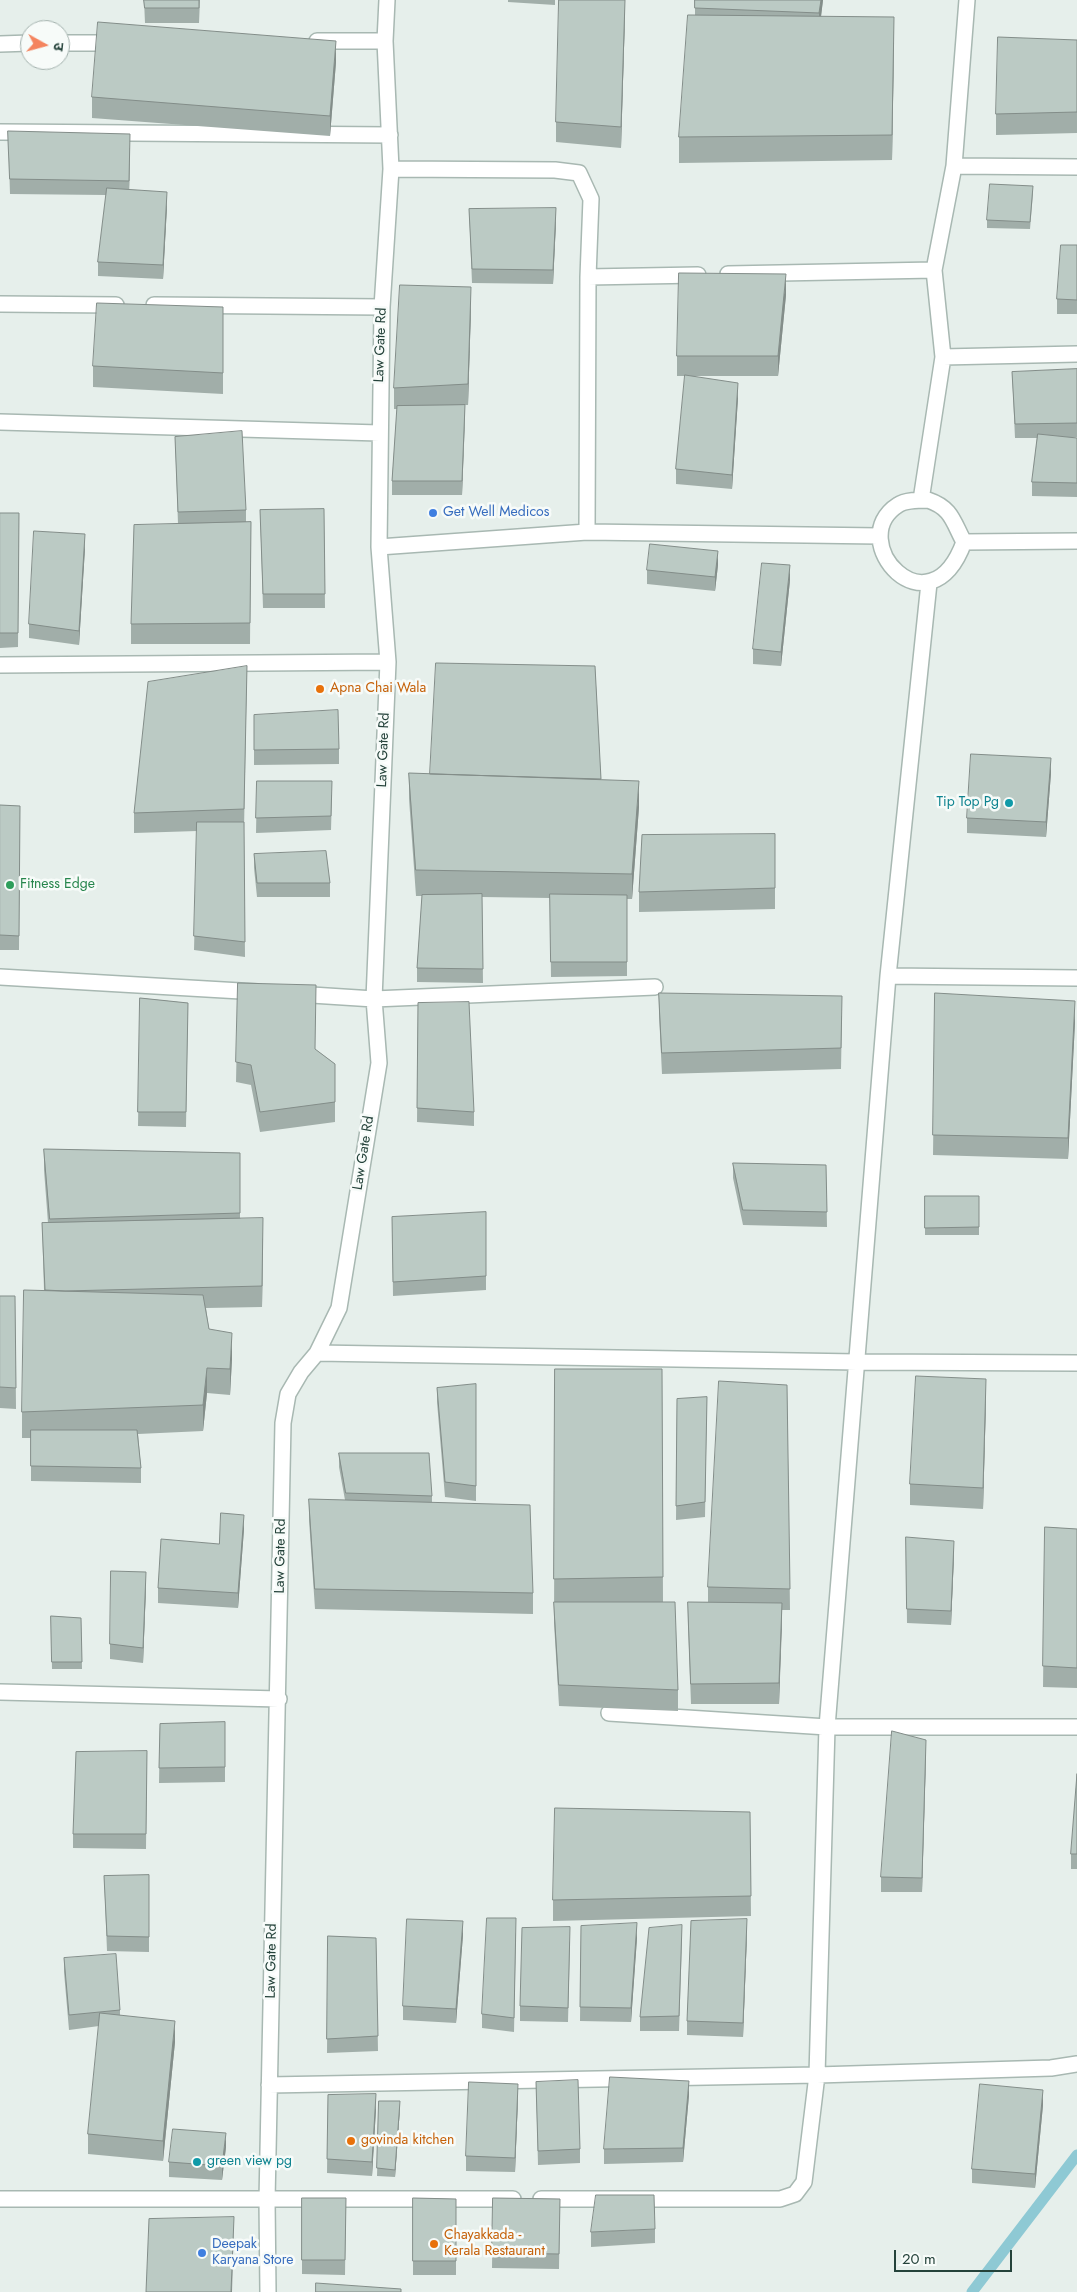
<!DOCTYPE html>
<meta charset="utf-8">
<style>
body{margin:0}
#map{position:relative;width:1077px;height:2292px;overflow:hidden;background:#e6efeb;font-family:Jost,"Noto Sans Devanagari",sans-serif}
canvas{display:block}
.north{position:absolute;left:20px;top:20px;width:50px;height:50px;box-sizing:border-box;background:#f7fbf9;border:1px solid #a3b1ad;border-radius:50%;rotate:97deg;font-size:14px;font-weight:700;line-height:20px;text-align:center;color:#24423a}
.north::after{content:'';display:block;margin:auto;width:18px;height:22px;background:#f4845f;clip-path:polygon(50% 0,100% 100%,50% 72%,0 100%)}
.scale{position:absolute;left:894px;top:2250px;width:118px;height:22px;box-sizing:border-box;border:2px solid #24423a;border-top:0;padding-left:6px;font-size:15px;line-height:18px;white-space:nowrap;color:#24423a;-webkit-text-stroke:4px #f7fbf9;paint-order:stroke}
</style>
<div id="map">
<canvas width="1077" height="2292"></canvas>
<div class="north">उ</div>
<div class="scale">20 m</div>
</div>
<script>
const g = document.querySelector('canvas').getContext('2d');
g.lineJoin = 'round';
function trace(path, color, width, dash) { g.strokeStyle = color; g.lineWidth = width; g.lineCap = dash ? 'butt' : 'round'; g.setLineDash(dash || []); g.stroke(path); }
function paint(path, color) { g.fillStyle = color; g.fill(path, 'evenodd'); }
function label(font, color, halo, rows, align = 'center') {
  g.font = font + ' Jost,sans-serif'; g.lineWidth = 5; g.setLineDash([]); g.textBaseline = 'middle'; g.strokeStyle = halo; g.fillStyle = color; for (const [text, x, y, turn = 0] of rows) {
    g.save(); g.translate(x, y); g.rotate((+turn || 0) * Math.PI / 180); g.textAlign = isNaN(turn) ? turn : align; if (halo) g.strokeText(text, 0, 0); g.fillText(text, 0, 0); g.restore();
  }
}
trace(new Path2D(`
 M972,2292L1077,2155`), '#8ec9d4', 11);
const minor = new Path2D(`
 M317,41H385
 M60,43H116
 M0,44L30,43
 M0,132L390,135
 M954,166L1077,167
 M391,169L555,170L579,173L591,199L588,277L587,532
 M728,274L934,270
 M588,277L698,275
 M0,304L116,305
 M154,305L382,307
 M943,357L1077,354
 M0,422L379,433
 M921,500L943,357L934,270L954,166L967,0
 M928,500C952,508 953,522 964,542C929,637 843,540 898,505C905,500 919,500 928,500Z
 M964,542L1077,541
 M379,547L587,532L879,536
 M0,665L388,662
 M888,976L1077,978
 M0,977L258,992
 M296,994L374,999L655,987
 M317,1353L857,1362L1077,1363
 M0,1692L279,1699
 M609,1713L827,1727H1077
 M269,2085L817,2075L827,1727L888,976L929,583
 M0,2199H513
 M541,2199H780L795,2194L804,2182L817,2075L1051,2068L1077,2064
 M268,2292L267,2200L283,1423L288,1394L301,1372L317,1353L339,1308L379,1063L374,999L388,662L379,547L382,307L391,169L385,41L387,0`);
trace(minor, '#a8b8b2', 18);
trace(minor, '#fff', 15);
paint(new Path2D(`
 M144,0H200L199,23H145Z
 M508,0H555V5L508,2Z
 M695,0H823L821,16L894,43L892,160L679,163V137L695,15Z
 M625,15L621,148L556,142V122Z
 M1077,40V133L996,135V114Z
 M336,62L330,136L92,118V97Z
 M8,131L130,148L129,190L167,206L163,279L98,276V262L106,195L10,194Z
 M1033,193L1030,229L987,228V220Z
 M469,209L556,222L553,284L472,283Z
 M1077,245V314H1057V299Z
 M786,295L778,376H694L738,398L732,489L676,484V469L685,376H677V356Z
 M223,307V394L93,387V366Z
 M471,308L468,405H465L462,495H392V481L397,409H394V388Z
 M1077,369V437H1069L1077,438V497L1032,496V482L1037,438H1015L1012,372Z
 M175,437L246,510V522H251L250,644H131V624L178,524Z
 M324,509L325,608H263L260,510Z
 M0,513H19L18,647L0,648Z
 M85,548L79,645L29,638V624Z
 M718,565L715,591L647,584V570Z
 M790,580L781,666L753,664V649Z
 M247,666L244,830L245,957L194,950L197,831L134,833V813Z
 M595,666L601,780L639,807L632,899H627V976L551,977L550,898L482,897L483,983L417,982V968L422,896H416L409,799V773L430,774Z
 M254,715L339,749V764L254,765Z
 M1051,773L1046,837L967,833V818Z
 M257,781L332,795L331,830L256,833Z
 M0,805L20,806L19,950H0Z
 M775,834V909L639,912V892Z
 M254,854L330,883V897H257L254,868Z
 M238,983L315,1049L335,1064V1122L260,1132L251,1085L236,1082Z
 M659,993L842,1016L841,1069L662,1074L659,1014Z
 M935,993L1075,1022L1068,1159L933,1155Z
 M140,998L188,1003L186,1127L138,1126Z
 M418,1003L474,1112V1126L417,1122Z
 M44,1149L240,1153V1218L263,1239L262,1307L206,1308L209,1329L232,1359L230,1395L207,1393L203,1431L138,1434L141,1468V1483L31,1481V1438H22V1412L44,1290L42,1223H48L44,1170Z
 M733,1163L826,1165L827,1227L743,1225L733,1178Z
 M925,1196H979V1235H925Z
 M486,1212V1290L393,1296L392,1217Z
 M0,1296H15L16,1409L0,1408Z
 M555,1369H662L663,1602L678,1690V1711L559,1706L554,1623Z
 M476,1384V1501L445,1497L437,1402V1388Z
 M787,1385L790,1610H782L779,1704H691L688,1622V1602H708V1587Z
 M707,1397L705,1517L676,1520L677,1399Z
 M986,1400L983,1509L910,1505V1484Z
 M339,1453L432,1496V1502L533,1593V1614L315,1609L309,1520V1499L345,1500L339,1467Z
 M1045,1527L1077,1529V1688L1043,1687Z
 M244,1529L238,1608L158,1603V1588Z
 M906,1537L954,1555L951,1625L907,1623Z
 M146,1587L143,1663L110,1659V1644Z
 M51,1616L81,1618L82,1669H52Z
 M225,1722V1782L159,1783L160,1724Z
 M147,1751L146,1849L73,1848V1834Z
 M926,1754L922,1892H881V1877Z
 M1077,1774V1869H1071V1854Z
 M750,1812L751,1916L553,1921V1900Z
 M149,1875V1952L107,1951L104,1876Z
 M581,1926L637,1938L631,2022L580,2021Z
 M516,1932L514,2032L482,2028V2014Z
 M747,1934L743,2037L687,2035V2021Z
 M463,1935L456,2023L403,2020V2006Z
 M328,1936L376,1938L378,2051L327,2053Z
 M682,1940L679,2031H640V2017Z
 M570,1941L568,2022L520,2021V2006Z
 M64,1958L120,2010V2015L175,2042L163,2161L88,2154V2134L99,2026L69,2030L64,1972Z
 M536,2082L580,2149V2163L538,2165Z
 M328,2095L376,2109L372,2176L327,2173Z
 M689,2095L683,2162L604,2164V2149Z
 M518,2098L515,2172L466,2171V2156Z
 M379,2101L400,2108L395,2177L377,2176Z
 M1043,2105L1035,2188L972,2183V2169Z
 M226,2147L222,2180L169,2177V2162Z
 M302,2198H346L345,2275L302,2274Z
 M413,2198L456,2199V2275H413Z
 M493,2198L560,2199L559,2269L492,2268Z
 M655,2229V2243L591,2247V2232Z`), '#a1aea9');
paint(new Path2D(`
 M625,0V15L621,148V127Z
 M821,0H823L819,33V13Z
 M894,17V43L892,160V135Z
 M336,41V62L330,136V116Z
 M130,134V148L129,196V181Z
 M167,192V206L163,279V265Z
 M556,208V222L553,284V270Z
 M786,274V295L778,376V356Z
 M471,287V308L468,405V384Z
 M738,383V398L732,489V475Z
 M465,405V419L462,495V481Z
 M85,534V548L79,645V631Z
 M718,551V565L715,591V577Z
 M790,565V580L781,666V652Z
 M1051,758V773L1046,837V822Z
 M639,781V807L632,899V874Z
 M1075,1001V1022L1068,1159V1138Z
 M263,1218V1239L262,1307V1286Z
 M232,1333V1359L230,1395V1369Z
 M207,1368V1393L203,1431V1405Z
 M986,1379V1400L983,1509V1488Z
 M244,1515V1529L238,1608V1593Z
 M954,1541V1555L951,1625V1611Z
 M146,1572V1587L143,1663V1648Z
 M782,1603V1624L779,1704V1683Z
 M926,1740V1754L922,1892V1878Z
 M747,1919V1934L743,2037V2023Z
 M463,1921V1935L456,2023V2009Z
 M637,1923V1938L631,2022V2008Z
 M175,2021V2042L163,2161V2141Z
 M689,2081V2095L683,2162V2148Z
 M518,2084V2098L515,2172V2158Z
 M1043,2090V2105L1035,2188V2174Z
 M376,2094V2109L372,2176V2162Z
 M400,2101V2108L395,2177V2170Z
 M226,2133V2147L222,2180V2166Z
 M234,2217L232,2292H231Z`), '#838d89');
const building = new Path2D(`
 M144,0H199V8H145Z
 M559,0H625L621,127L556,122Z
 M695,0H821L819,13L695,8Z
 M688,15L894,17L892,135L679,137Z
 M98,22L336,41L330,116L92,97Z
 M998,37L1077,40V112L996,114Z
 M8,131L130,134L129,181L10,179Z
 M990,184L1033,186L1030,222L987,220Z
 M107,188L167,192L163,265L98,262Z
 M556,208L553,270L472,269L469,209Z
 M1061,245H1077V300L1057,299Z
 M679,273L786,274L778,356H677Z
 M400,285L471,287L468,384L394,388Z
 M97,303L223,307V373L93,366Z
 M1077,369V423L1015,424L1012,372Z
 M685,375L738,383L732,475L676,469Z
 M465,405L462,481H392L397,406Z
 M242,431L246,510L178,512L175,437Z
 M1038,434L1077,438V483L1032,482Z
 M324,509L325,594H263L260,510Z
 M0,513H19L18,633H0Z
 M251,522L250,623L131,624L134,525Z
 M34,531L85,534L79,631L29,624Z
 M650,544L718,551L715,577L647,570Z
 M762,563L790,565L781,652L753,649Z
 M436,663L595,666L601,779L430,774Z
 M247,666L244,809L134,813L148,682Z
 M338,710L339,749L254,750V715Z
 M971,754L1051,758L1046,822L967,818Z
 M409,773L639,781L632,874L416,870Z
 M257,781H332L331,816L256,818Z
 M0,805L20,806L19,936L0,935Z
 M197,822H244L245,942L194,936Z
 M775,834V888L639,892L642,835Z
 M326,851L330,883H257L254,854Z
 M482,894L483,969L417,968L422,895Z
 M550,894L627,895V962H551Z
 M238,983L316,985L315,1049L335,1064V1102L260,1112L251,1065L236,1062Z
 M659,993L842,996L841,1048L662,1053Z
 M935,993L1075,1001L1068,1138L933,1135Z
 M140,998L188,1003L186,1112H138Z
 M469,1002L474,1112L417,1108L418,1003Z
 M44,1149L240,1153V1213L50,1219Z
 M733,1163L826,1165L827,1212L743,1210Z
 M925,1196H979V1227L925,1228Z
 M486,1212V1276L393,1282L392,1217Z
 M263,1218L262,1286L65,1291L45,1290L42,1223Z
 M24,1290L203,1295L209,1329L232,1333L230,1369L207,1368L203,1405L22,1412Z
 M0,1296H15L16,1388L0,1387Z
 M555,1369H662L663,1577L554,1579Z
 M916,1376L986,1379L983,1488L910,1484Z
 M719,1381L787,1385L790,1589L708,1587Z
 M476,1384V1486L445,1482L437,1388Z
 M707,1397L705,1502L676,1506L677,1399Z
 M31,1430H137L141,1468L31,1466Z
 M339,1453H429L432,1496L346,1493Z
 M309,1499L530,1505L533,1593L315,1589Z
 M221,1513L244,1515L238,1593L158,1588L161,1539L219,1544Z
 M1045,1527L1077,1529V1668L1043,1666Z
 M906,1537L954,1541L951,1611L907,1609Z
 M111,1571L146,1572L143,1648L110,1644Z
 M554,1602H675L678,1690L559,1685Z
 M688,1602L782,1603L779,1683L691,1684Z
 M51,1616L81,1618L82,1662H52Z
 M225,1722V1767L159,1768L160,1724Z
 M892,1731L926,1740L922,1878L881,1877Z
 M147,1751L146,1834H73L76,1752Z
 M1077,1774V1854H1071Z
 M555,1808L750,1812L751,1896L553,1900Z
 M149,1875V1937L107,1936L104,1876Z
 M487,1918H516L514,2018L482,2014Z
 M407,1919L463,1921L456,2009L403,2006Z
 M747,1919L743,2023L687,2021L691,1921Z
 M637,1923L631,2008L580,2007L581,1926Z
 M682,1925L679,2016L640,2017L649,1928Z
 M570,1927L568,2008L520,2006L522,1928Z
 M328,1936L376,1938L378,2036L327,2039Z
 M116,1954L120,2010L69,2015L64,1958Z
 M100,2013L175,2021L163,2141L88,2134Z
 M610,2077L689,2081L683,2148L604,2149Z
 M578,2080L580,2149L538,2151L536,2082Z
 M469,2082L518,2084L515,2158L466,2156Z
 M980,2084L1043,2090L1035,2174L972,2169Z
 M376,2094L372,2162L327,2159L328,2095Z
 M379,2101H400L395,2170L377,2168Z
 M173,2129L226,2133L222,2166L169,2162Z
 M596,2195H654L655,2229L591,2232Z
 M302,2198H346L345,2260H302Z
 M413,2198L456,2199V2261H413Z
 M493,2198L560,2199L559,2254L492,2253Z
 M234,2217L231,2292H146L149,2219Z
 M316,2283L401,2289V2292H316Z`);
paint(building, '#bbcac4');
trace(building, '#838d89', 1);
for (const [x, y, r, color] of [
 [433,513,5,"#3f7fe0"],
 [320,689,5,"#e8710a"],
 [1009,803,5,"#0f9aa8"],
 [10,885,5,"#2e9e5b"],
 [351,2141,5,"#e8710a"],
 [197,2162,5,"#0f9aa8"],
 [434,2244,5,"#e8710a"],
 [202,2253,5,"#3f7fe0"]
]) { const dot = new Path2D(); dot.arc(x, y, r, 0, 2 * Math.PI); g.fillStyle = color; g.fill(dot); trace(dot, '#f7fbf9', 2); }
label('14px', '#24423a', '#f7fbf9', [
 ["Law Gate Rd",381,345,-88],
 ["Law Gate Rd",384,750,-88],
 ["Law Gate Rd",364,1153,-81],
 ["Law Gate Rd",281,1556,-89],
 ["Law Gate Rd",272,1961,-89]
]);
label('14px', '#366cbe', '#f7fbf9', [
 ["Get Well Medicos",443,513],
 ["Deepak",212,2245],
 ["Karyana Store",212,2261]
], 'left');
label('14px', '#c56008', '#f7fbf9', [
 ["Apna Chai Wala",330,689],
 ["govinda kitchen",361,2141],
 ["Chayakkada -",444,2236],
 ["Kerala Restaurant",444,2252]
], 'left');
label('14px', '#0d838f', '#f7fbf9', [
 ["Tip Top Pg",999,803],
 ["green view pg",207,2162,"left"]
], 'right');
label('14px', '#27864d', '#f7fbf9', [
 ["Fitness Edge",20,885]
], 'left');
</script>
